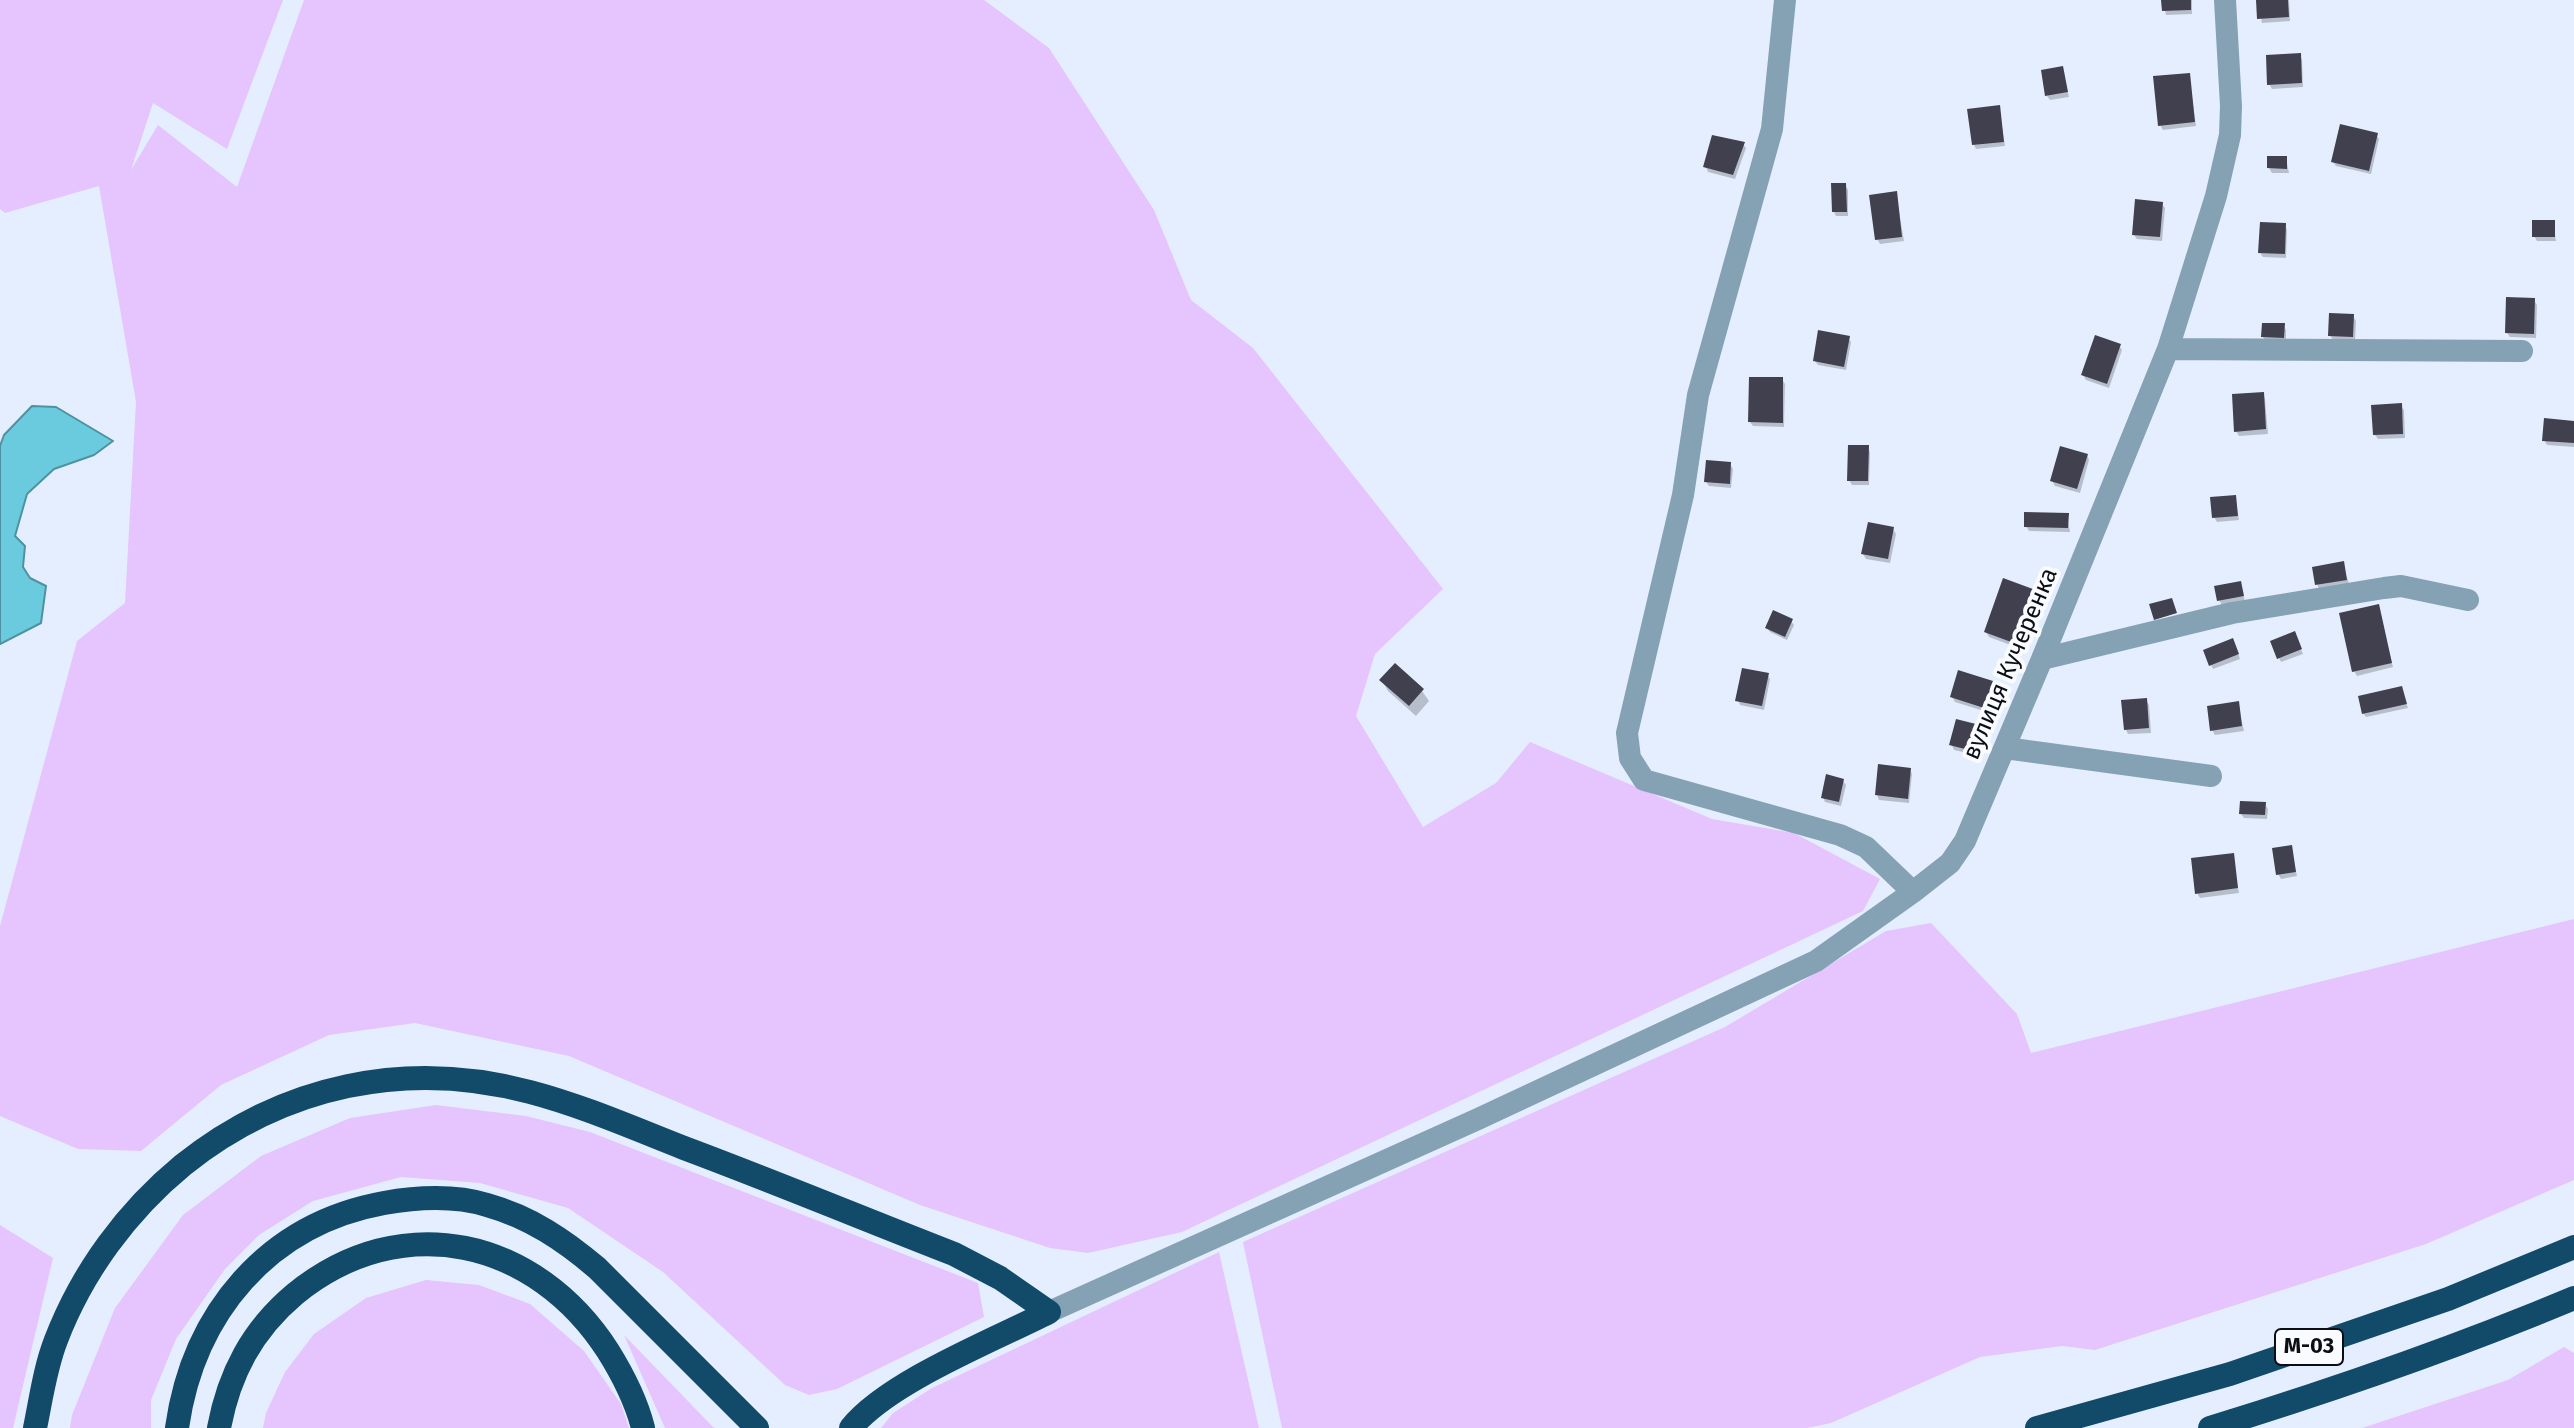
<!DOCTYPE html>
<meta charset="utf-8">
<style>
body{margin:0}
canvas{display:block;background:#e5eefe}
</style>
<canvas width="2574" height="1428"></canvas>
<script>
const g = document.querySelector('canvas').getContext('2d');
g.lineJoin = 'round';
function paint(path, color) { g.fillStyle = color; g.fill(path, 'evenodd'); }
function trace(path, color, width, dash) { g.strokeStyle = color; g.lineWidth = width; g.lineCap = dash ? 'butt' : 'round'; g.setLineDash(dash || []); g.stroke(path); }
function label(font, color, halo, rows, align = 'center') {
  g.font = font + ' "Fira Sans",sans-serif'; g.lineWidth = 8; g.setLineDash([]); g.textBaseline = 'middle'; g.strokeStyle = halo; g.fillStyle = color; for (const [text, x, y, turn = 0] of rows) {
    g.save(); g.translate(x, y); g.rotate((+turn || 0) * Math.PI / 180); g.textAlign = isNaN(turn) ? turn : align; if (halo) g.strokeText(text, 0, 0); g.fillText(text, 0, 0); g.restore();
  }
}
paint(new Path2D(`
 M0,0H283L227,149L153,103L131,170L158,125L237,187L304,0H984L1049,48L1154,210L1191,300L1253,348L1443,589L1375,654L1356,716L1423,827L1496,783L1530,742L1712,819L1794,833L1880,879L1863,911L1182,1232L1088,1253L1050,1248L920,1205L569,1056L415,1023L329,1035L221,1085L141,1151L78,1149L0,1116V926L77,641L125,603L136,402L99,186L5,213L0,209Z
 M2574,919V1180L2426,1244L2095,1350L2062,1346L1980,1357L1831,1423L1807,1428H1282L1243,1242L1725,1027L1886,931L1931,923L2017,1014L2031,1053Z
 M436,1105L526,1116L590,1132L978,1283L984,1317L837,1389L809,1395L785,1385L663,1272L568,1208L480,1183L401,1177L313,1201L259,1235L225,1269L176,1339L151,1400V1428H70L72,1415L115,1308L183,1215L261,1156L350,1118Z
 M0,1225L53,1258L13,1428H0Z
 M1219,1252L1259,1428H881L893,1413L932,1388Z
 M426,1280L479,1285L530,1304L584,1351L621,1404L629,1428H263L266,1413L285,1372L314,1334L366,1298Z
 M624,1335L713,1427L715,1428H665Z
 M2564,1347L2574,1353V1428H2362L2508,1380Z`), '#e6c4fd');
const water = new Path2D(`
 M32,406L56,407L113,441L94,455L54,469L27,494L15,536L25,546L23,567L30,578L46,586L41,623L0,644V446L4,435Z`);
paint(water, '#6bcbde');
trace(water, '#4e92a1', 2);
paint(new Path2D(`
 M2163,0H2192V14L2166,15Z
 M2258,0H2289L2290,21L2262,23Z
 M2299,55L2302,60L2303,87L2272,89L2269,84Z
 M2062,69L2069,97L2050,100L2047,96Z
 M2189,75L2196,126L2163,130L2160,125Z
 M1999,107L2005,146L1976,149L1974,145Z
 M2376,135L2379,139L2371,174L2336,166L2333,162Z
 M1743,144L1746,148L1735,179L1708,172L1706,167Z
 M2286,158L2289,173H2272L2269,168Z
 M1845,185L1848,190V216H1836L1834,212Z
 M1896,194L1904,241L1880,244L1877,239Z
 M2162,204L2165,208L2162,241L2137,239L2134,235Z
 M2553,222L2556,241H2537L2534,236Z
 M2285,225L2287,230L2286,258L2263,257L2260,253Z
 M2534,300L2537,305L2536,338L2510,337L2507,333Z
 M2353,316L2356,321L2355,341L2333,340L2330,335Z
 M2283,325L2286,330V342H2266L2263,337Z
 M1848,338L1851,342L1846,370L1818,365L1815,361Z
 M2119,345L2122,350L2109,388L2086,380L2083,375Z
 M1782,379L1785,384L1784,427L1753,426L1750,422Z
 M2263,394L2265,399L2268,434L2239,436L2236,431Z
 M2401,406L2404,410L2405,438L2378,439L2375,435Z
 M2574,423V447L2547,445L2544,440Z
 M1867,447L1870,452L1869,485H1852L1849,480Z
 M2087,455L2089,460L2080,493L2055,486L2052,481Z
 M1730,464L1733,469L1731,488L1709,486L1706,482Z
 M2235,497L2239,520L2217,522L2214,517Z
 M2067,515L2070,532L2029,531L2026,526Z
 M1893,529L1896,534L1890,563L1866,559L1863,554Z
 M2343,564L2349,584L2319,589L2317,584Z
 M2240,583L2245,601L2222,605L2219,600Z
 M2040,594L2042,598L2024,650L1989,637L1986,632Z
 M2378,607L2393,667L2357,676L2354,671Z
 M1791,621L1794,625L1787,640L1770,632L1767,628Z
 M2296,638L2303,654L2281,662L2279,658Z
 M2235,645L2240,659L2213,669L2211,665Z
 M1767,674L1770,679L1764,710L1740,705L1738,700Z
 M1382,680L1422,691L1429,701L1416,716L1388,691Z
 M1992,682L1995,687L1987,712L1955,702L1952,697Z
 M2401,688L2408,708L2366,717L2363,713Z
 M2146,700L2149,705L2151,733L2128,734L2126,730Z
 M2238,704L2244,731L2215,735L2212,730Z
 M1979,727L1982,732L1976,755L1954,750L1952,745Z
 M1910,770L1912,774L1909,803L1879,800L1877,795Z
 M1843,781L1846,785L1841,806L1825,802L1823,797Z
 M2265,804L2268,809L2267,819L2244,818L2241,814Z
 M2291,847L2297,876L2281,879L2278,874Z
 M2232,855L2239,893L2200,898L2197,893Z`), '#0003');
paint(new Path2D(`
 M2161,0H2191V10L2162,11Z
 M2256,0H2288L2289,17L2257,19Z
 M2301,53L2302,83L2267,85L2266,55Z
 M2063,66L2068,92L2045,96L2041,70Z
 M2190,73L2195,122L2158,126L2153,76Z
 M2000,105L2004,142L1972,145L1967,109Z
 M2340,124L2378,133L2369,171L2331,162Z
 M1712,135L1745,142L1733,175L1703,167Z
 M2267,156H2287V169L2267,168Z
 M1831,183H1846L1847,212H1832Z
 M1897,191L1902,237L1875,240L1869,195Z
 M2135,199L2163,202L2160,237L2132,235Z
 M2532,220H2555V237H2532Z
 M2260,222L2286,223L2285,254L2258,253Z
 M2506,297L2535,298L2534,334L2505,333Z
 M2329,313L2354,314L2353,337L2328,336Z
 M2262,323H2285L2284,338L2261,337Z
 M1818,330L1850,336L1844,367L1813,361Z
 M2095,335L2121,344L2107,384L2081,375Z
 M1749,377H1783V423L1748,422Z
 M2264,392L2266,429L2234,432L2232,394Z
 M2402,403L2403,434L2373,435L2371,405Z
 M2544,418L2574,421V443L2542,441Z
 M1848,445H1869L1868,481H1847Z
 M2060,446L2088,454L2077,489L2050,481Z
 M1706,460L1731,462L1730,484L1704,482Z
 M2236,495L2238,516L2212,518L2210,497Z
 M2024,512L2069,513L2068,528L2024,527Z
 M1868,522L1894,527L1888,559L1861,554Z
 M2344,561L2347,580L2315,585L2312,567Z
 M2003,578L2041,592L2022,646L1984,632Z
 M2241,581L2244,596L2217,601L2214,586Z
 M2172,598L2177,613L2154,620L2149,604Z
 M2379,604L2392,663L2352,672L2339,613Z
 M1773,610L1793,619L1785,637L1765,628Z
 M2295,631L2302,649L2277,659L2270,641Z
 M2233,638L2239,654L2209,666L2203,650Z
 M1395,663L1424,689L1409,706L1379,680Z
 M1742,668L1769,673L1762,706L1735,701Z
 M1958,670L1993,681L1984,708L1950,697Z
 M2402,686L2407,704L2362,714L2358,696Z
 M2147,698L2149,728L2124,730L2121,700Z
 M2239,701L2242,726L2210,731L2207,706Z
 M1956,719L1980,725L1973,751L1949,745Z
 M1878,764L1911,768L1908,799L1875,795Z
 M1826,774L1844,779L1839,802L1821,798Z
 M2240,801L2266,802L2265,815L2239,814Z
 M2292,845L2296,872L2276,875L2272,848Z
 M2234,853L2238,888L2195,894L2191,858Z`), '#40404e');
trace(new Path2D(`
 M1785,0L1772,129L1698,395L1683,495L1627,733L1630,758L1644,780L1840,835L1866,847L1913,892
 M2168,349L2522,351
 M2042,659L2232,613L2384,588L2401,586L2468,600
 M2005,748L2211,776
 M1049,1312L1478,1119L1816,961L1913,892L1950,863L1965,841L2042,659L2168,349L2216,196L2230,135L2231,106L2225,0`), '#85a2b5', 22);
trace(new Path2D(`
 M35,1428C41,1399 45,1368 56,1340C82,1272 127,1211 183,1165C283,1085 406,1059 530,1092C583,1106 633,1128 684,1148C775,1182 864,1219 954,1254L1000,1278L1049,1312C994,1340 888,1382 851,1428
 M177,1428C193,1313 268,1224 384,1203C418,1197 454,1195 487,1205C530,1217 564,1240 597,1268L757,1428
 M219,1428C229,1374 252,1330 295,1294C402,1207 536,1239 608,1351C623,1375 636,1400 643,1428
 M2037,1428L2230,1374L2448,1299L2574,1247
 M2210,1428C2333,1390 2455,1348 2574,1298`), '#124b69', 24);
for (const [x, y, w] of [
 [2309,1347,68]
]) { const box = new Path2D(); box.roundRect(x - w / 2, y - 18, w, 36, 6); g.fillStyle = '#f9fbfe'; g.fill(box); trace(box, '#0b0e13', 2); }
label('bold 22px', '#0b0e13', null, [
 ["М-03",2309,1347]
]);
label('24px', '#0b0e13', '#f9fbfe', [
 ["вулиця Кучеренка",2011,664,-67]
]);
</script>
